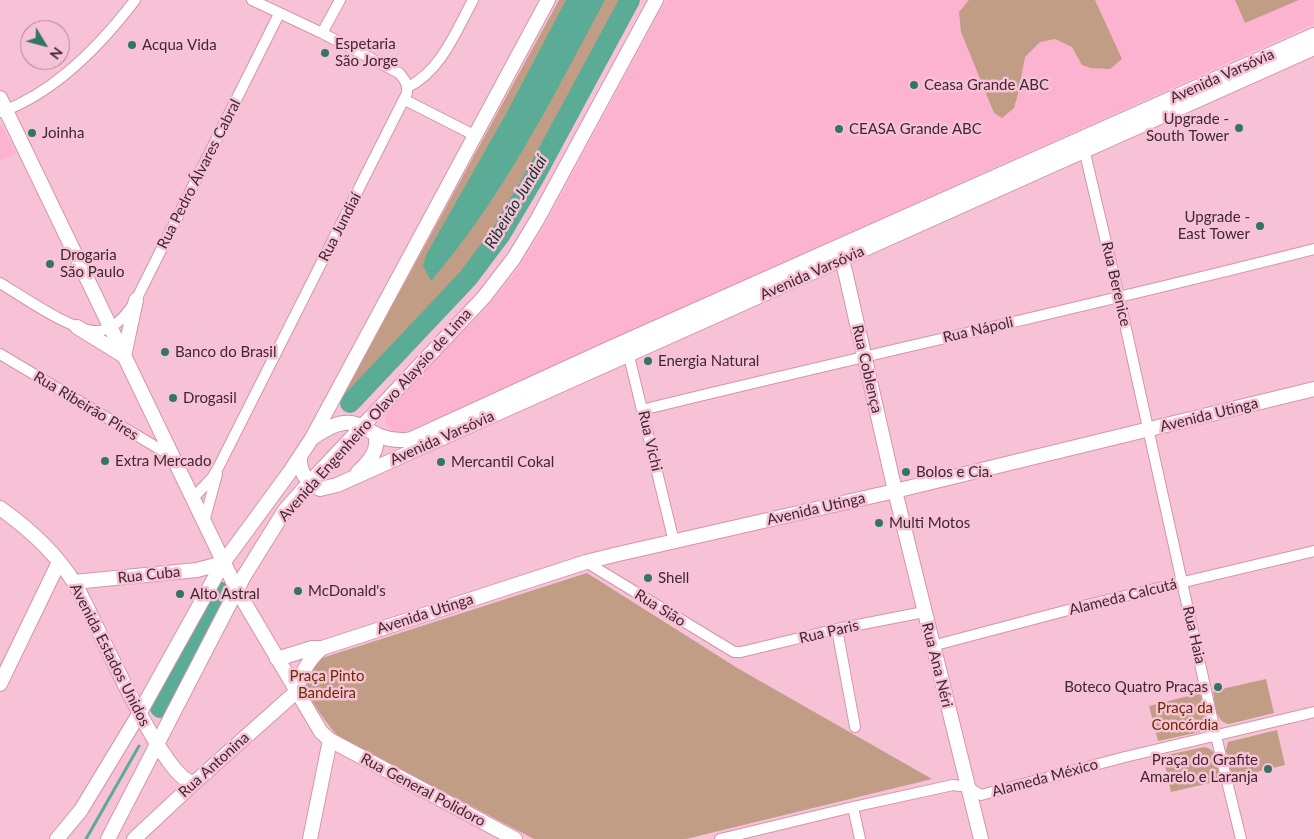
<!DOCTYPE html>
<meta charset="utf-8">
<style>
body{margin:0}
#map{position:relative;width:1314px;height:839px;overflow:hidden;background:#f7c2d6;font-family:Lato,sans-serif}
canvas{display:block}
.north{position:absolute;left:20px;top:20px;width:50px;height:50px;box-sizing:border-box;background:#f7c2d6;border:1px solid #ae8494;border-radius:50%;rotate:127deg;font-size:14px;font-weight:700;line-height:20px;text-align:center;color:#402731}
.north::after{content:'';display:block;margin:auto;width:18px;height:22px;background:#337464;clip-path:polygon(50% 0,100% 100%,50% 72%,0 100%)}
</style>
<div id="map">
<canvas width="1314" height="839"></canvas>
<div class="north">N</div>
</div>
<script>
const g = document.querySelector('canvas').getContext('2d');
g.lineJoin = 'round';
function paint(path, color) { g.fillStyle = color; g.fill(path, 'evenodd'); }
function trace(path, color, width, dash) { g.strokeStyle = color; g.lineWidth = width; g.lineCap = dash ? 'butt' : 'round'; g.setLineDash(dash || []); g.stroke(path); }
function label(font, color, halo, rows, align = 'center') {
  g.font = font + ' Lato,sans-serif'; g.lineWidth = 5; g.setLineDash([]); g.textBaseline = 'middle'; g.strokeStyle = halo; g.fillStyle = color; for (const [text, x, y, turn = 0] of rows) {
    g.save(); g.translate(x, y); g.rotate((+turn || 0) * Math.PI / 180); g.textAlign = isNaN(turn) ? turn : align; if (halo) g.strokeText(text, 0, 0); g.fillText(text, 0, 0); g.restore();
  }
}
paint(new Path2D(`
 M666,0H1314V24L408,431L396,433L391,430L386,424L385,419L387,411L493,300L517,270L540,234Z
 M0,125L3,128L16,153L0,161Z`), '#fcb3cf');
paint(new Path2D(`
 M559,0H623L512,204L489,241L467,273L348,396L344,394Z
 M969,0H1095L1122,59L1110,69L1091,68L1082,65L1072,47L1055,39L1040,42L1025,57L1018,94L1014,108L1002,118L994,113L961,32L959,12Z
 M1235,0H1299L1245,23Z
 M587,573L739,669L932,779L686,839H534L339,737C331,730 305,694 305,684C306,676 315,663 322,658Z
 M1266,679L1274,713L1229,724C1215,722 1215,703 1213,691Z
 M1200,693L1208,723L1206,728L1200,732L1158,741L1149,706Z
 M1277,730L1285,765L1232,778L1226,750L1228,742Z
 M1204,747C1218,748 1219,769 1223,780L1171,792L1163,756Z`), '#c29d86');
paint(new Path2D(`
 M566,0H605C553,97 503,197 431,281L423,266L426,255L506,114Z`), '#5aac96');
trace(new Path2D(`
 M86,839L139,746`), '#5aac96', 3);
trace(new Path2D(`
 M350,403L468,278L501,234L534,178L630,0
 M160,708L221,592`), '#5aac96', 20);
const street = new Path2D(`
 M322,33L340,0
 M408,87C441,71 456,31 473,0
 M405,100L476,136
 M1,112C56,92 100,46 135,0
 M1083,145L1119,297L1216,736L1241,839
 M0,283C22,296 74,333 98,331C115,330 128,313 136,300L279,14
 M627,348L674,542
 M0,354L173,457
 M642,410C866,355 1091,306 1314,249
 M192,499L212,478L219,466L407,93C408,84 405,80 399,73L322,33L252,0
 M204,522L217,474
 M586,562L734,652H741L837,629L924,612
 M837,629L855,727
 M932,646L1087,605L1314,551
 M853,807L860,839
 M720,839L853,807L953,785L968,787L981,795L1125,757L1314,712`);
const secondary = new Path2D(`
 M0,98L237,590L321,732L330,740L515,839
 M839,253L845,271L895,491L981,839
 M77,327L124,356L136,300
 M312,438C322,432 332,424 344,423C358,421 368,431 380,436C390,440 401,441 411,439L610,348L1314,35
 M300,457C299,471 307,484 320,489L337,485L1314,48
 M358,472C369,462 380,450 375,434
 M0,508C28,528 57,554 75,584C94,615 162,781 194,783
 M74,582L197,570L223,563
 M277,659L312,648H322L586,562L614,555L895,491L1314,389
 M0,684L59,562
 M296,692C300,675 309,659 322,648
 M57,839L81,810L139,714L223,563L289,473L312,438L548,0
 M108,839L244,576L285,510L309,483L484,297L514,258L537,220L656,0
 M134,839L194,783L296,692
 M310,839L330,740`);
trace(street, '#d494ad', 12);
trace(secondary, '#d494ad', 16);
trace(street, '#fff', 10);
trace(secondary, '#fff', 14);
for (const [x, y, r, color] of [
 [132,45,5,"#337464"],
 [325,53,5,"#337464"],
 [914,85,5,"#337464"],
 [1239,128,5,"#337464"],
 [839,129,5,"#337464"],
 [32,133,5,"#337464"],
 [1260,226,5,"#337464"],
 [50,264,5,"#337464"],
 [165,352,5,"#337464"],
 [648,361,5,"#337464"],
 [173,398,5,"#337464"],
 [105,461,5,"#337464"],
 [441,462,5,"#337464"],
 [906,472,5,"#337464"],
 [879,523,5,"#337464"],
 [648,578,5,"#337464"],
 [298,591,5,"#337464"],
 [180,594,5,"#337464"],
 [1218,687,5,"#337464"],
 [1268,769,5,"#337464"]
]) { const dot = new Path2D(); dot.arc(x, y, r, 0, 2 * Math.PI); g.fillStyle = color; g.fill(dot); trace(dot, '#f7c2d6', 2); }
label('15px', '#402731', '#f7c2d6', [
 ["Espetaria",335,44],
 ["São Jorge",335,61],
 ["Acqua Vida",142,45],
 ["Ceasa Grande ABC",924,85],
 ["Upgrade -",1229,119,"right"],
 ["South Tower",1229,136,"right"],
 ["CEASA Grande ABC",849,129],
 ["Joinha",42,133],
 ["Upgrade -",1250,217,"right"],
 ["East Tower",1250,234,"right"],
 ["Drogaria",60,255],
 ["São Paulo",60,272],
 ["Banco do Brasil",175,352],
 ["Energia Natural",658,361],
 ["Drogasil",183,398],
 ["Extra Mercado",115,461],
 ["Mercantil Cokal",451,462],
 ["Bolos e Cia.",916,472],
 ["Multi Motos",889,523],
 ["Shell",658,578],
 ["McDonald's",308,591],
 ["Alto Astral",190,594],
 ["Boteco Quatro Praças",1208,687,"right"],
 ["Praça do Grafite",1258,760,"right"],
 ["Amarelo e Laranja",1258,777,"right"]
], 'left');
label('15px', '#402731', '#f7c2d6', [
 ["Avenida Varsóvia",1222,76,-24],
 ["Rua Pedro Álvares Cabral",199,174,-63],
 ["Rua Jundiaí",340,227,-63],
 ["Avenida Varsóvia",812,273,-24],
 ["Rua Berenice",1116,284,77],
 ["Rua Nápoli",978,330,-13],
 ["Rua Coblença",867,369,77],
 ["Rua Ribeirão Pires",86,406,31],
 ["Avenida Engenheiro Olavo Alaysio de Lima",375,415,-48],
 ["Avenida Utinga",1209,415,-14],
 ["Avenida Varsóvia",442,438,-24],
 ["Rua Vichi",650,441,77],
 ["Avenida Utinga",816,509,-13],
 ["Rua Cuba",149,575,-6],
 ["Alameda Calcutá",1123,597,-14],
 ["Rua Sião",660,608,32],
 ["Avenida Utinga",425,614,-18],
 ["Rua Paris",829,632,-13],
 ["Rua Haia",1194,635,77],
 ["Avenida Estados Unidos",110,655,63],
 ["Rua Ana Néri",937,665,76],
 ["Rua Antonina",214,765,-42],
 ["Alameda México",1045,778,-15],
 ["Rua General Polidoro",423,790,28]
]);
label('15px', '#653000', '#f7c2d6', [
 ["Praça Pinto",327,676],
 ["Bandeira",327,693],
 ["Praça da",1185,708],
 ["Concórdia",1185,725]
]);
label('italic 16px', '#0e352c', '#f7c2d6', [
 ["Ribeirão Jundiaí",516,202,-59]
]);
</script>
